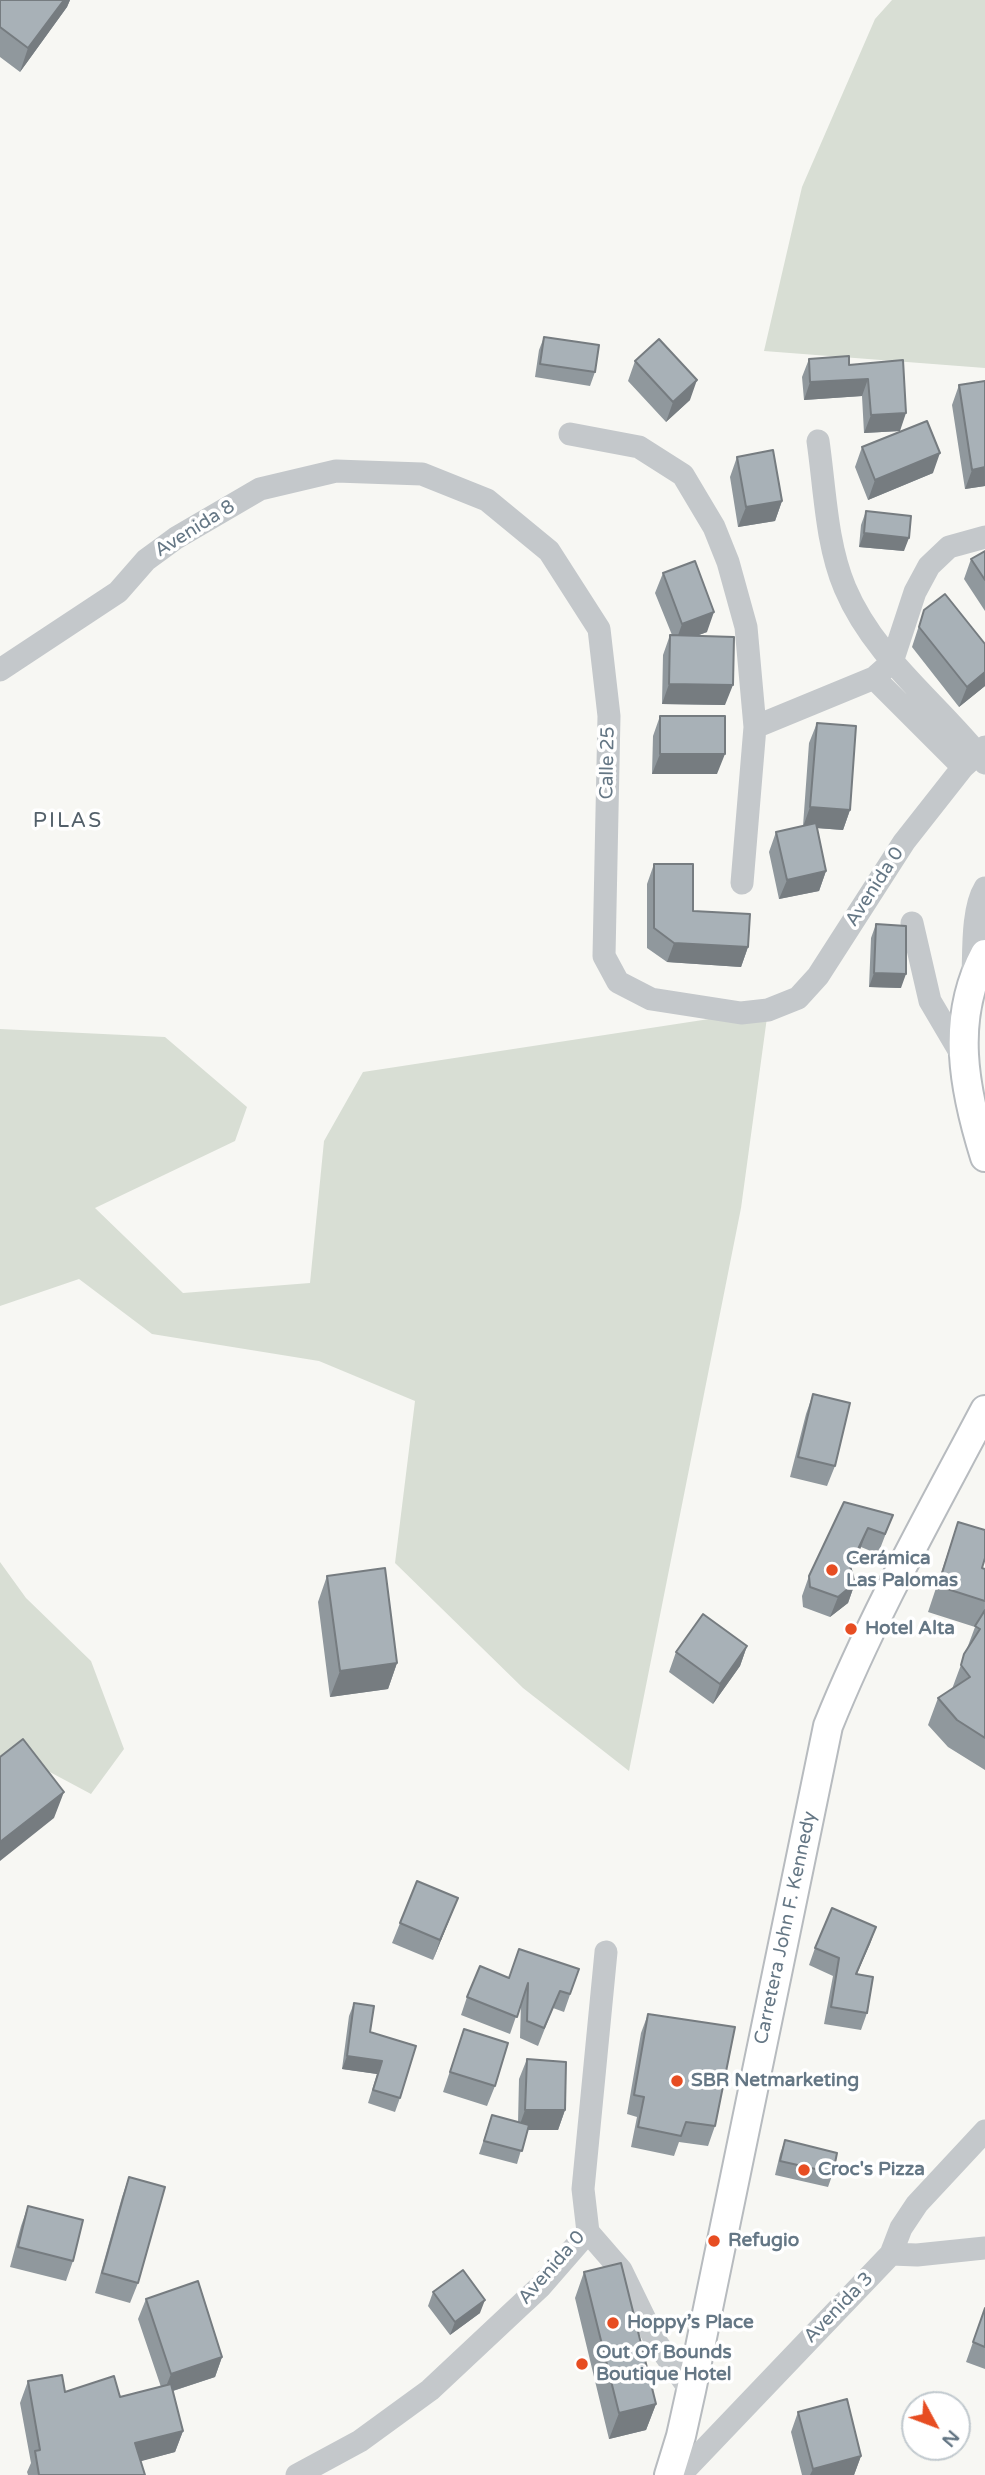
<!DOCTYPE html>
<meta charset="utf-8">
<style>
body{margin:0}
#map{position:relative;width:985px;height:2475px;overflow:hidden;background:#f7f7f3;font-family:"Varela Round",sans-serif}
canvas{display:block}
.north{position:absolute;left:901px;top:2391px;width:70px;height:70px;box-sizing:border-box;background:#fff;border:2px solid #c1c9ce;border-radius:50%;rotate:131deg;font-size:19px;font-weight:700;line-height:28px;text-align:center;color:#657785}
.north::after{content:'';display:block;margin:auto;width:24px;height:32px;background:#e74d22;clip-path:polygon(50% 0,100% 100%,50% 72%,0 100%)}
</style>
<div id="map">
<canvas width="985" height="2475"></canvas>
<div class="north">N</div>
</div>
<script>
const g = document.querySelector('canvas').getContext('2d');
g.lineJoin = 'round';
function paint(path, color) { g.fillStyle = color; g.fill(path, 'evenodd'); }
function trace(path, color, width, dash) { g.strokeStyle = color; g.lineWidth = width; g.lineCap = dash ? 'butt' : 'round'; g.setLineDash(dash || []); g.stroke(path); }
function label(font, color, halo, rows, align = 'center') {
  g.font = font + ' "Varela Round",sans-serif'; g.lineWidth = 7; g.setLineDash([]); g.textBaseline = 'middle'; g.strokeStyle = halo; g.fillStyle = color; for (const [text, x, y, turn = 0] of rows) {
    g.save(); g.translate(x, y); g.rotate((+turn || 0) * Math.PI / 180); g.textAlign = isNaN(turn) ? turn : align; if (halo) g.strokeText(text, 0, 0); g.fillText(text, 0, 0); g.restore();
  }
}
paint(new Path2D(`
 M892,0H985V368L764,351L802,187L875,19Z
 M768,1010L741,1208L629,1771L523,1688L395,1563L415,1401L319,1361L152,1334L79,1279L0,1306V1029L165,1037L247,1107L235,1141L95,1208L183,1293L310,1283L324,1141L363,1072Z
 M0,1562L26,1598L91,1661L124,1749L91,1794L18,1755L0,1757Z`), '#d8ded4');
const major = new Path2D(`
 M985,954C950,1019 964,1090 985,1157
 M669,2475L681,2436L691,2391L828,1726C872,1617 930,1514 985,1410`);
trace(major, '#b7bbbf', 32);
trace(new Path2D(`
 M570,434L639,447L683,475L714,527L728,562L746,627L755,727L742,883
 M818,441C825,489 826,543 845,588C875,659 939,704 985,763
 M0,670L118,592L146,560L176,538L260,489L336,471L422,474L487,500L549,551L599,629L609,716L604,956L618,982L651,999L741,1013L768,1010L798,998L818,976L904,842L963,767L985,747
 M874,678L963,767
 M755,727L874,678L892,662L915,592L929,566L949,547L985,537
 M912,923L930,1001L963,1057
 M973,977C974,952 972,909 985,888
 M588,2232L621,2270L656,2342L691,2391
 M891,2254L917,2255L985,2248
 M297,2475L360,2441L430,2390L541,2286L588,2232L583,2189L606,1952
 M680,2475L891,2254L901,2228L917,2204L985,2131`), '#c4c8cb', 23);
trace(major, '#fff', 28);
paint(new Path2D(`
 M0,0H70L67,7L20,72L0,57Z
 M544,337L595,372L590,386L535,377L539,350Z
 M809,359L849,365L903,360L900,431L864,433L862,396L804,400L802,377Z
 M635,361L690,400L666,422L628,381Z
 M985,381V486L965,489L952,405L959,385Z
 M862,447L933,473L868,500L855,467Z
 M737,457L782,501L775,521L738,527L730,477Z
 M866,511L904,551L859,547L861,525Z
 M985,551V611L964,579L971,559Z
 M663,573L707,632L696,636L725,705L662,704L663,655L670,635H672L655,593Z
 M924,610L985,644V686L959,707L912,647Z
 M660,716L717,774H652L653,736Z
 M817,723L850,810L843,830L817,828L826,871L819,891L779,899L769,852L776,832L803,826L809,743Z
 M654,864L693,911L748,947L741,967L667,962L647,948V884Z
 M876,924L901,988L869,987L871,938Z
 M813,1394L835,1466L827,1486L790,1477L806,1414Z
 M844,1502L893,1515L878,1554L861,1547L851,1569L855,1583L848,1603L830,1617L803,1607L802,1596L809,1576Z
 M958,1522L982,1568L985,1569V1770L948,1747L928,1725L938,1698L952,1689L975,1627L928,1612Z
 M327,1576L397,1663L388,1689L330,1697L318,1602Z
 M747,1646L740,1666L713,1704L669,1672L676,1652Z
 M450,1918L433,1960L392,1943L400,1923Z
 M876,1927L857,1974L867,2013L861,2030L824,2024L833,1976L809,1965L815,1948Z
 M579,1969L564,2012L553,2008L538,2046L520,2038L521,2002L510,2034L461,2015L467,1997L509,1978Z
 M354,2003L370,2032L400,2098L395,2112L368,2103L377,2074L342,2069L349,2016Z
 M648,2014L715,2126L708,2146L679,2142L674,2156L631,2147L637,2117L627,2114L641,2033Z
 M464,2029L495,2086L487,2106L443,2092Z
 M527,2059L565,2110L558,2130H527L517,2164L479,2154L492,2115L518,2123L519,2079Z
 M785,2140L833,2173L828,2187L775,2175L780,2154Z
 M129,2177L138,2283L130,2303L95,2293L122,2197Z
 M28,2206L73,2261L66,2281L10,2267L21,2226Z
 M584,2272L656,2404L646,2430L609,2439L575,2298Z
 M433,2292L480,2313L450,2335L428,2306Z
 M146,2299L222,2357L215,2377L173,2391L183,2431L175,2452L140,2461L145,2475H28L27,2472L31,2463L20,2403L28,2381L65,2392L120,2397L161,2387L138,2319Z
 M985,2308V2369L966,2362Z
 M798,2412L861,2456L854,2475H802L791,2432Z`), '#90989d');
paint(new Path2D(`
 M64,0H70L67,7L20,72L28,48Z
 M868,379L862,396L804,400L810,382Z
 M697,380L690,400L666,422L673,402Z
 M906,413L900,431L864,433L871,415Z
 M940,453L933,473L868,500L875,480Z
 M985,467V486L965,489L972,470Z
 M782,501L775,521L738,527L746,507Z
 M864,533L909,538L904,551L859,547Z
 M714,612L707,632L675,644L682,624Z
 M985,672V686L959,707L967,687Z
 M669,684L733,685L725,705L662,704Z
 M660,754H725L717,774H652Z
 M810,807L850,810L843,830L803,827Z
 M826,871L819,891L779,899L787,880Z
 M674,943L748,947L741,967L667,962Z
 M874,973L906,974L901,988L869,987Z
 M868,1528L861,1547L842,1586L850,1566Z
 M855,1583L848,1603L830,1617L838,1597Z
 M747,1646L740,1666L713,1704L720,1684Z
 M397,1663L388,1689L330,1697L340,1671Z
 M64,1792L54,1818L0,1861V1842Z
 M458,1898L450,1918L433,1960L440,1940Z
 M876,1927L870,1944L849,1991L856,1974Z
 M347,2056L382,2061L377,2074L342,2069Z
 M525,2110H565L558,2130H518Z
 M485,2300L480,2313L450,2335L455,2322Z
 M222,2357L215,2377L163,2394L171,2374Z
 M656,2404L646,2430L609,2439L619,2413Z
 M183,2431L175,2452L127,2465L135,2443Z
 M861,2456L854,2475H810L813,2469Z`), '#767c80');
const building = new Path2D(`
 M0,0H64L28,48L0,27Z
 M544,337L599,345L595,372L540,364Z
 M659,339L697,380L673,402L635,361Z
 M849,356V365L903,360L906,413L871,415L868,379L810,382L809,359Z
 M985,381V467L972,470L959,385Z
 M927,421L940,453L875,480L862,447Z
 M773,450L782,501L746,507L737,457Z
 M866,511L911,516L909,538L864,533Z
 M985,551V580L971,559Z
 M695,561L714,612L682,624L663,573Z
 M945,594L985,644V672L967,687L919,627L924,610Z
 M670,635L734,637L733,685L669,684Z
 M660,716H725V754H660Z
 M817,723L856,726L850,810L810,807Z
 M816,823L826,871L787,880L776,832Z
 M654,864H693V911L750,914L748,947L674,943L654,928Z
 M876,924L906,926V974L874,973Z
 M813,1394L850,1403L835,1466L798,1457Z
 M844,1502L893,1515L885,1534L868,1528L850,1566L855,1583L838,1597L810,1587L809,1576Z
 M958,1522L985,1530V1558L982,1568L985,1569V1601L938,1586Z
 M385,1568L397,1663L340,1671L327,1576Z
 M985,1610V1738L957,1720L938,1698L970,1677L961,1665L964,1654L980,1629L975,1626Z
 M703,1614L747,1646L720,1684L676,1652Z
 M23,1739L64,1792L0,1842V1757Z
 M417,1881L458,1898L440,1940L400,1923Z
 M832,1908L876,1927L856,1974L873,1977L867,2013L831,2007L839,1958L815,1948Z
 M519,1949L579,1969L570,1994L560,1991L544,2028L527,2021L528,1983L517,2017L467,1997L480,1966L509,1978Z
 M354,2003L374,2006L370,2032L416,2046L400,2098L373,2090L382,2061L347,2056Z
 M648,2014L735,2027L715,2126L686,2122L681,2136L638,2127L644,2097L634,2095Z
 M464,2029L508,2043L495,2086L450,2072Z
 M527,2059L566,2062L565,2110H525Z
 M492,2115L529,2125L522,2151L484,2141Z
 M785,2140L837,2153L833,2173L780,2161Z
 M129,2177L165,2187L138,2283L102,2273Z
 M28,2206L83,2220L73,2261L18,2247Z
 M621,2263L656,2404L619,2413L584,2272Z
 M463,2270L485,2300L455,2322L433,2292Z
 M198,2281L222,2357L171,2374L146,2299Z
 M985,2308V2347L973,2342Z
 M62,2375L65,2392L114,2376L120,2397L171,2384L183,2431L135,2443L145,2475H39L35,2451L40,2450L28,2381Z
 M847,2399L861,2456L813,2469L798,2412Z`);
paint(building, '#a8b1b7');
trace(building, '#767c80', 2);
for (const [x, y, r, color] of [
 [832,1570,7,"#e74d22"],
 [851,1629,7,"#e74d22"],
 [677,2081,7,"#e74d22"],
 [804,2170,7,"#e74d22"],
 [714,2241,7,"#e74d22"],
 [613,2323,7,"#e74d22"],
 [582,2364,7,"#e74d22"]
]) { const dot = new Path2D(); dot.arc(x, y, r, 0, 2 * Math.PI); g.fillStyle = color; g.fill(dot); trace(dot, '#fff', 2.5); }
label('19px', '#657785', '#fff', [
 ["Avenida 8",195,529,-32],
 ["Calle 25",608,763,-89],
 ["Avenida 0",875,887,-57],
 ["Carretera John F. Kennedy",786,1928,-78],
 ["Avenida 0",552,2268,-49],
 ["Avenida 3",839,2308,-46]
]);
label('bold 19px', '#657785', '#fff', [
 ["Cerámica",846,1559],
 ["Las Palomas",846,1581],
 ["Hotel Alta",865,1629],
 ["SBR Netmarketing",691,2081],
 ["Croc's Pizza",818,2170],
 ["Refugio",728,2241],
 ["Hoppy’s Place",627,2323],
 ["Out Of Bounds",596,2353],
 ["Boutique Hotel",596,2375]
], 'left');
g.letterSpacing = '2px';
label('21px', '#53606a', '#fff', [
 ["PILAS",68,821]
]);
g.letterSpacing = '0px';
</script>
